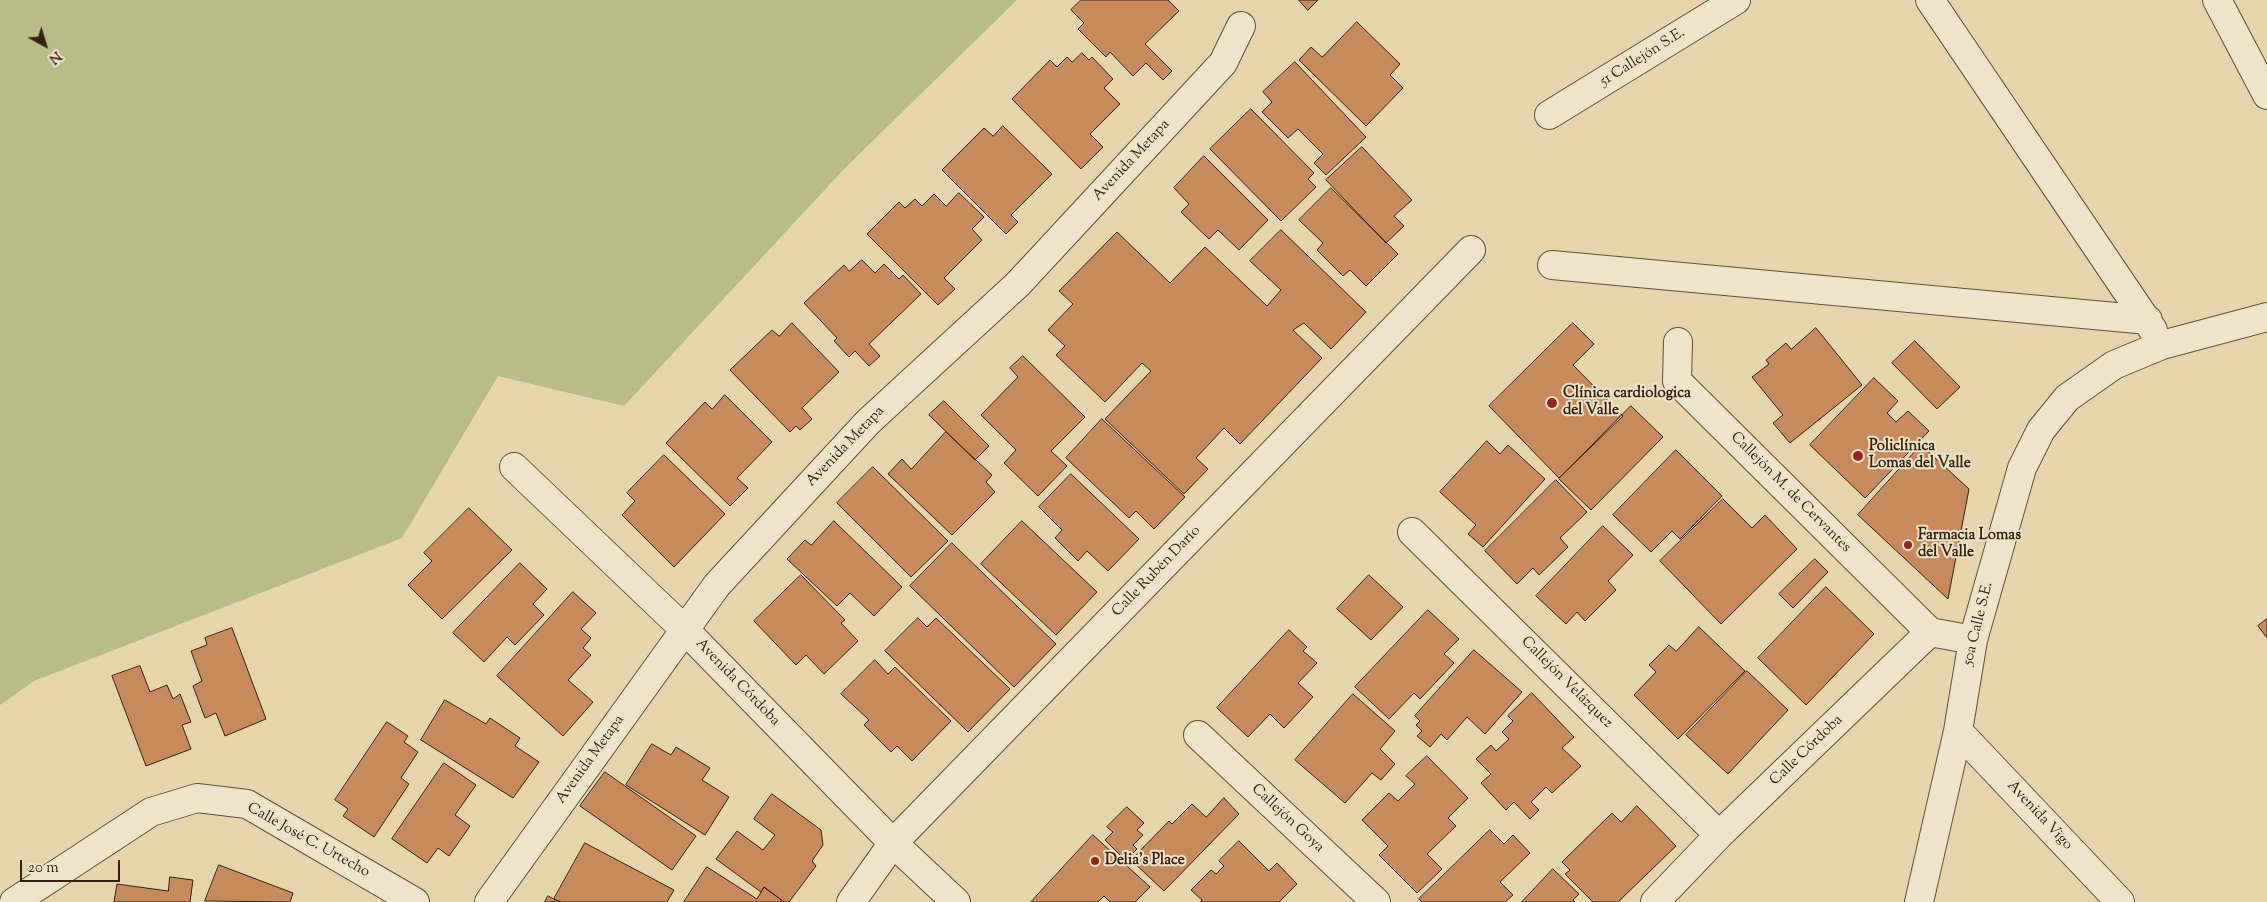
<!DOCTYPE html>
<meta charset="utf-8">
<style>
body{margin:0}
#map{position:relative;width:2267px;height:902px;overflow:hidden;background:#e6d4ac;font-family:"Sorts Mill Goudy",serif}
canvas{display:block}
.north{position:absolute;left:20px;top:20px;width:50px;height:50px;-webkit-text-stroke:4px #efe3c9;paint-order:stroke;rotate:141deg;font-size:14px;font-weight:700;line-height:20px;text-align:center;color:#36210d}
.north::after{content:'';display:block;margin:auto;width:18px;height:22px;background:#36210d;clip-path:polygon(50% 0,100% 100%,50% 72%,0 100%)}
.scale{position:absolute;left:20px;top:860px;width:100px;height:22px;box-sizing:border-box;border:2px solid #36210d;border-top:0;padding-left:6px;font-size:15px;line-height:18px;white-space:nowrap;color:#36210d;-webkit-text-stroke:4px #efe3c9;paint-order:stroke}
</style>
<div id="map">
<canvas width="2267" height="902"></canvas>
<div class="north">N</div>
<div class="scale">20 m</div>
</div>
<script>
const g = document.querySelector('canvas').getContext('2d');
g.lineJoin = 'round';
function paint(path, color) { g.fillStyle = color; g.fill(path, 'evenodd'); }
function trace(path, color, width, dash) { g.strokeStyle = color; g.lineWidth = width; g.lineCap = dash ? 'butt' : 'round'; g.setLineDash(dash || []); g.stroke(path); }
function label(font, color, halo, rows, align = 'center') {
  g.font = font + ' "Sorts Mill Goudy",serif'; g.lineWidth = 4; g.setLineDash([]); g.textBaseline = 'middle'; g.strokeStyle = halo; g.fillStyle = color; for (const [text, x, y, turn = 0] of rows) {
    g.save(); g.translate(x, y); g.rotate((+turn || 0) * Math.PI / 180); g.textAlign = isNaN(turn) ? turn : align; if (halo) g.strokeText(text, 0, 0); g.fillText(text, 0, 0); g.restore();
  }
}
paint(new Path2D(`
 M0,0H1017L845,168L624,406L498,376L402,538L34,681L0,705Z`), '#b8bc87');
const building = new Path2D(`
 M1081,0H1168L1179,11L1145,44L1172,71L1163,80L1146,63L1133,76L1110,52L1106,57L1078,29L1084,23L1071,10Z
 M1299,0H1318L1308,10Z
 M1357,22L1400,64L1390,75L1403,88L1366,126L1299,60L1311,47L1322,57Z
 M1082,53L1089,60L1092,57L1113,79L1104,88L1120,104L1090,134L1103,147L1081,169L1012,99L1050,60L1057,67L1067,57L1072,62Z
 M1295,62L1366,137L1326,175L1314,163L1323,154L1298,129L1288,138L1262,112L1272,102L1263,92Z
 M1251,109L1314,173L1308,179L1316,187L1281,221L1210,149Z
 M1003,126L1052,174L1011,215L1018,222L1006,234L942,170L984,128L993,136Z
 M1362,147L1412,200L1394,216L1404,226L1386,243L1326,180Z
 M1204,156L1268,220L1239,250L1218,230L1209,239L1181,212L1189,204L1174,188Z
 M1331,188L1398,254L1366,286L1350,270L1343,276L1317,250L1323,243L1299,220Z
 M959,193L984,217L972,229L982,240L944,278L955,289L938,305L867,234L899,202L905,208L915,199L922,206L934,194L946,206Z
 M1281,230L1366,312L1331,349L1304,323L1293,330L1322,358L1240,444L1224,428L1196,458L1208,469L1184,494L1105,419L1151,371L1142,363L1105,402L1056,355L1065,346L1048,330L1073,304L1059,291L1117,232L1170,283L1205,247L1267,306L1281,290L1250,261Z
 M862,260L875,273L884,264L899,279L903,275L921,294L869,344L880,356L869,366L855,351L849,357L834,341L837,338L804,303L844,265L849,271Z
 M792,323L839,372L802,408L812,419L800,430L796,426L790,432L730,370L772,330L779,336Z
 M1573,323L1594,344L1573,365L1623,416L1559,478L1489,406Z
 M1816,328L1862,385L1790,443L1773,423L1783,415L1752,377L1769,364L1766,360L1786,343L1791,349Z
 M1915,341L1960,387L1937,409L1892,363Z
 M1023,356L1085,417L1051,451L1067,466L1038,496L1004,463L1016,450L981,415L1018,377L1010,368Z
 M1874,378L1898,401L1887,413L1896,422L1908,411L1929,431L1865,498L1810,445Z
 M725,395L772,442L737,478L748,488L730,506L666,443L705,402L712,409Z
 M944,401L989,446L975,460L929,415Z
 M1631,406L1663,437L1591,510L1559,479Z
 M1102,419L1185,497L1154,529L1136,511L1129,518L1066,458Z
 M946,432L992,475L986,482L995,492L952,535L888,474L902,459L911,469Z
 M1487,441L1500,454L1508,445L1545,479L1483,547L1468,534L1476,525L1440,492Z
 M1921,445L1969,489L1948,599L1858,515Z
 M1676,450L1722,496L1680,539L1672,531L1651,552L1613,515Z
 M664,455L725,514L674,567L622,515L635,501L627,493Z
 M873,467L948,541L911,577L837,503Z
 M1071,474L1139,539L1108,571L1087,551L1078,561L1055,538L1062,530L1039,507Z
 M1556,480L1587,512L1560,538L1568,547L1539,575L1533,568L1517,584L1485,551Z
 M1723,499L1752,528L1765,515L1797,549L1721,624L1660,561Z
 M469,508L512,550L442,619L408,585L432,561L424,553Z
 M834,521L902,587L874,616L850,593L837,606L787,559L805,540L811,545Z
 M1022,521L1097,592L1056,635L981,564Z
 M1603,526L1633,555L1608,581L1616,590L1585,621L1577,612L1566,624L1536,596Z
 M952,543L1056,644L1014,687L910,586Z
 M1815,559L1828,572L1793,608L1779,594Z
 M520,563L547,589L533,604L544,615L515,645L507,637L484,662L453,633Z
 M801,575L845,620L841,623L858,641L824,674L806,655L796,665L754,621Z
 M1369,575L1403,607L1371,640L1337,609Z
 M1826,587L1874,634L1806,705L1758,658Z
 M573,592L596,613L581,629L591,638L583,648L591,655L568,680L593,702L563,736L497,676Z
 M1428,610L1459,639L1444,654L1454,663L1420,699L1414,693L1389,719L1355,687Z
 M918,618L927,627L936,618L1010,689L968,732L885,651Z
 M2267,619V638L2258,626Z
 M1699,627L1745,671L1678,739L1634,695L1656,672L1649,665L1669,645L1676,651Z
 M232,628L266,719L225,736L216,713L205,718L193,686L202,681L191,651L207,645L205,638Z
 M1289,630L1307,647L1303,651L1317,663L1298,683L1313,697L1284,728L1270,714L1248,737L1217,708Z
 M1474,650L1522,692L1485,734L1467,717L1447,740L1441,734L1430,747L1417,736L1422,731L1416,725L1420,721L1415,716Z
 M875,660L888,674L895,667L951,721L912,761L897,746L891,752L864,725L869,720L841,694Z
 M140,666L150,692L167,685L173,699L180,694L191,722L182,725L191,749L146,766L112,676Z
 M1747,671L1788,710L1728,774L1686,735Z
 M1532,693L1574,737L1562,748L1581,766L1552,793L1546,787L1531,802L1539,810L1530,819L1514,802L1506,810L1481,783L1491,774L1476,759L1491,745L1496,751L1509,739L1502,732L1513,721L1508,716Z
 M1353,694L1395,731L1380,749L1395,764L1381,780L1372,773L1345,803L1295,760Z
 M445,700L486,724L490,718L520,738L515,746L539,762L513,798L421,740Z
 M387,722L408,736L404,742L418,752L401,778L409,784L374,837L343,816L348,809L335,800Z
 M652,744L671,755L676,747L710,768L702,780L729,797L705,835L626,785Z
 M1427,756L1468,798L1448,818L1456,826L1427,854L1442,869L1417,893L1379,855L1388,846L1362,820L1389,793L1398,801L1415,784L1406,776Z
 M444,763L476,785L455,815L470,826L449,856L438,848L427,863L392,839Z
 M605,772L696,836L672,870L580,806Z
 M772,794L821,830L823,845L812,861L816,866L789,902H784L764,887L761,892L716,859L737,831L763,850L775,835L754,819Z
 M1224,798L1239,814L1164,891L1131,860L1169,821L1172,824L1192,804L1206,817Z
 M1637,806L1676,846L1618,902H1593L1565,874L1570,870L1562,862L1612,813L1621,822Z
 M1127,807L1144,823L1137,830L1143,835L1133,845L1137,849L1128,858L1124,853L1121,856L1105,840L1113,832L1107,827Z
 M1490,830L1504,844L1513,835L1530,853L1500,882L1513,895L1505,902H1422L1419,899Z
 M1093,835L1150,887L1135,902H1110L1104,896L1098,902H1031Z
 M1239,841L1269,871L1277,863L1297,884L1279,902H1200L1202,900L1191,890L1211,870L1216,874L1224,866L1219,861Z
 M585,843L674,890L667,902H561L554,899Z
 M219,865L293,893L290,902L205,901Z
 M707,867L757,899L764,887L784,902H684Z
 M1553,869L1579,894L1573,900L1575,902H1522Z
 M170,877L193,880L190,902H114L117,884L168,891Z
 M548,896L560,902H545Z`);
paint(building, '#c78a5d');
trace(building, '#36210d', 1);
const minor = new Path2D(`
 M1930,0L2153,330
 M2217,0L2267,95
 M1549,115L1736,0
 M1552,265L2148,320
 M1678,342L1677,381L1930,632
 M514,467L685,630L893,843L956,902
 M1412,532L1719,835
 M1958,731L2120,902
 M1198,735L1376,902
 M14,902L151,812L197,798L247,804L415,902
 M489,902L717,585L868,422L1018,284L1223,63L1241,26
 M851,902L893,843L1471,250
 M1655,902L1719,835L1930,632L1973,640
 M1919,902L1958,731L1973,640L2022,468L2041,430L2067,398L2114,365L2162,345L2267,317`);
trace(minor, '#624e35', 30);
trace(minor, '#efe3c9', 28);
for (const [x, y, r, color] of [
 [1552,403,6,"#8f2418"],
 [1858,456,6,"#8f2418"],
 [1908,545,5,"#8f2418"],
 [1095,861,5,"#8f2418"]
]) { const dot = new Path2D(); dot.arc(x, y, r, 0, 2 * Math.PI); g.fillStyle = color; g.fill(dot); trace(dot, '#efe3c9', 2); }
label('15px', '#36210d', '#efe3c9', [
 ["51 Callejón S.E.",1643,58,-32],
 ["Avenida Metapa",1132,161,-47],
 ["Avenida Metapa",846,447,-46],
 ["Callejón M. de Cervantes",1790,493,45],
 ["Calle Rubén Darío",1157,572,-46],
 ["50a Calle S.E.",1979,624,-76],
 ["Avenida Córdoba",737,683,46],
 ["Callejón Velázquez",1566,683,45],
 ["Calle Córdoba",1807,751,-44],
 ["Avenida Metapa",591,760,-54],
 ["Avenida Vigo",2039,816,47],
 ["Callejón Goya",1287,819,43],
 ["Calle José C. Urtecho",308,841,29]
]);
label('bold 15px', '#36210d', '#efe3c9', [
 ["Clínica cardiologica",1563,394],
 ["del Valle",1563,411],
 ["Policlínica",1869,447],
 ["Lomas del Valle",1869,464],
 ["Farmacia Lomas",1918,536],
 ["del Valle",1918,553],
 ["Delia's Place",1105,861]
], 'left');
</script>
